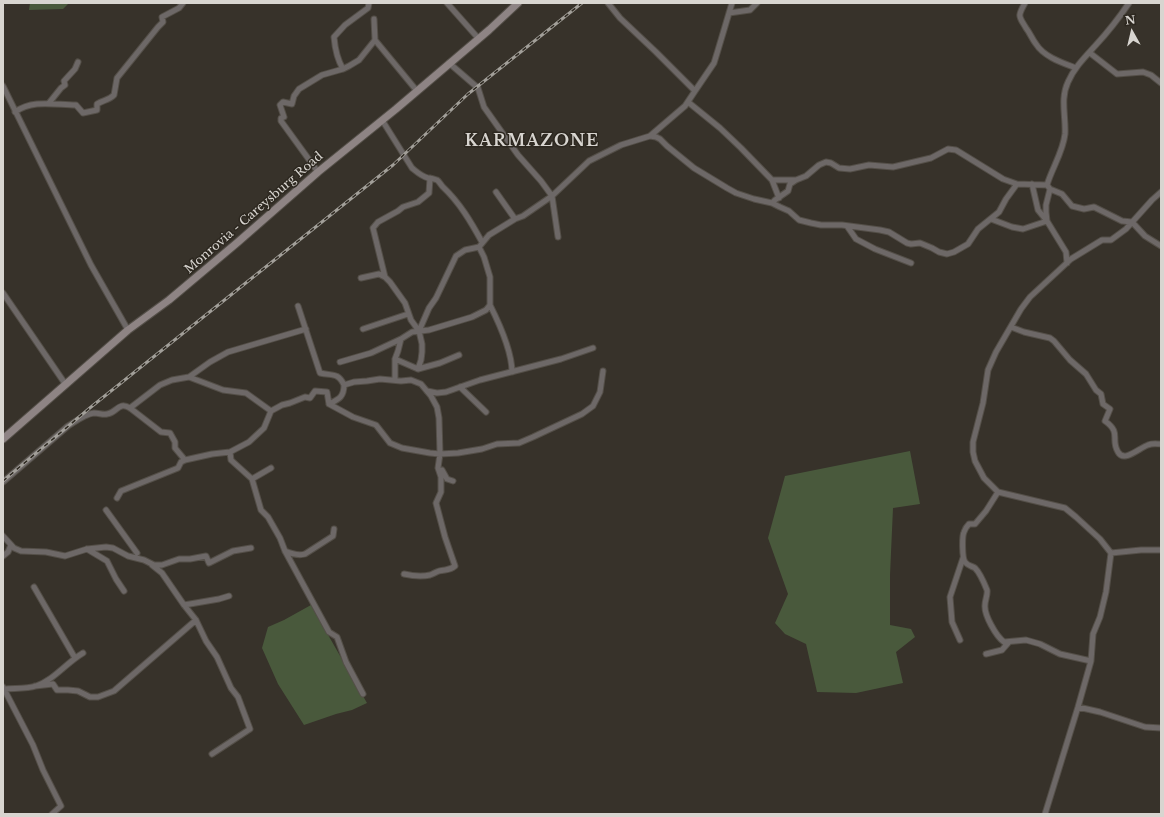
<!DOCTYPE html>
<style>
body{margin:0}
#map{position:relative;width:1164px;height:817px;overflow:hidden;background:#37322a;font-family:"Libre Baskerville",serif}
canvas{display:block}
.frame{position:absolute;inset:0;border:4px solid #d8d5d0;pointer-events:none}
.north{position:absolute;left:1112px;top:12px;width:40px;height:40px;-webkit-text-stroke:3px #2d2820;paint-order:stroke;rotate:352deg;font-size:11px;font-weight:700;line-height:16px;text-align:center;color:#d8d5d0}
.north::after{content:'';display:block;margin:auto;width:14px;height:18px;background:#d8d5d0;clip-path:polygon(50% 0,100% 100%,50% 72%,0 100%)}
</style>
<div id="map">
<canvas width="1164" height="817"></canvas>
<div class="frame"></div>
<div class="north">N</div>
</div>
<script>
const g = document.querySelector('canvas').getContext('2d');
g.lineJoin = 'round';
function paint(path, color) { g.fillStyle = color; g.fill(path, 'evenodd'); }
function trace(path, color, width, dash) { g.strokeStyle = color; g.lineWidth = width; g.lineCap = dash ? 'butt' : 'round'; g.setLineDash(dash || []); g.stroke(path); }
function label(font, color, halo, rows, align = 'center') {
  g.font = font + ' "Libre Baskerville",serif'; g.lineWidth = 3; g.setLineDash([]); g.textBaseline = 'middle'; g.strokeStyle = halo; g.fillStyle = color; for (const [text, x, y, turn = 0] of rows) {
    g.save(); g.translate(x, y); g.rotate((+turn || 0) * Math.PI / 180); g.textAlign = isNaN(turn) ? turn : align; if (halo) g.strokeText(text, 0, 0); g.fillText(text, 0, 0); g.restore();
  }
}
paint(new Path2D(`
 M30,3H69L63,9L29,10Z
 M910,451L920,504L893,508L890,575V625L911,629L915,637L896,652L903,683L856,693L817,692L806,644L785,634L775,623L788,594L768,538L785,476Z
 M311,605L367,703L352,710L336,714L304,725L278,684L262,648L268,627L284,620Z`), '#49593c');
const minor = new Path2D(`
 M447,3L478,38
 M608,3L620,18L656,52L695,91
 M1025,3C1017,17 1019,16 1026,28C1030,33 1032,39 1036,44C1044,57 1063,63 1076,68
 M729,13L750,10L757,3
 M375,40L417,91
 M1090,53L1117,74L1143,72L1151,75L1161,83
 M449,63L478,88L484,107L518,155L541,181L552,196L558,237
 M343,69C337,59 335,49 334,37L345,25L368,8L369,3
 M3,86L91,265L128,330
 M688,102L720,128L741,148L772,180L779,198
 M49,103L61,88L65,85L64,81L75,69L78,62
 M15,112C33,99 55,105 76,105L83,113L97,110V104C104,100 109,100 114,95L117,78L158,27L163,22L162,17L179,8L183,3
 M382,120L412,168C417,172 421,176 428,178C430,178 434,179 437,180C439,181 441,185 443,187C460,203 471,222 482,242
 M650,136L656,137L660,139L667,146L694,168L727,188L736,193L754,199L772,203L780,207L789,211L799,220L811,223L821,225H842L880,230L889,232L907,243L911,244L920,243L932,248L939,252L947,254L954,252L968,244L978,229L999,212L1006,199L1017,184L1047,185
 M318,172L281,121V118L284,117L280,105L283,102L292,104L294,96L299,89L322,75L343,69L349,66L359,60L375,40L374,19
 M772,180H796
 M1050,189L1062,194L1072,206L1084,209L1094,207L1122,221L1132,222L1145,236L1161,246
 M496,192L515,219
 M772,203L775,200L788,191L790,184L796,180L806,176L819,165L826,162L831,163L839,168L850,169L869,165L893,167L931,158L948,149L956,150L1003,179L1017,184
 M991,219L1012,227L1023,229L1047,221L1038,210L1032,184
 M847,226L856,239L875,249L911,263
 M1067,263L1066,252L1047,221L1046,212V205L1050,189L1047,185C1052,168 1063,152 1065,134C1066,116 1060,99 1068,82C1074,68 1085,57 1095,46C1108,32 1119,18 1129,3
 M385,277L373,228L378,222L398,211L403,207L418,202L429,193L430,178
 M361,278L379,274L385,277L390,282L405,303L411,320L419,331
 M3,293L66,385
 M490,305C499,323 512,352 512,372
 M298,306L320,373C332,376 338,372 344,385
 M1011,327L1024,332L1050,338L1054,341L1070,360L1086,374L1096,390L1101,394L1103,404L1110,409L1105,421C1122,433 1110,439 1118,452C1124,463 1139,448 1148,445C1152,443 1157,444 1161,444
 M363,329L408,314
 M395,359L398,351L401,339L412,332L429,330L472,317L486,310L490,305V277L484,257L479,247
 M340,362L371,353L401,339
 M418,369L440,363L459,355
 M189,377L223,390L246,393L271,411
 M395,380V359L418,369L421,360L422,352V344L419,331L429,308L436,298L456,256L465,250L479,247L489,235L515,219L523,216L552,196L589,161L621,145L650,136L685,106L695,91L714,63L718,50L732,3
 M460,387L486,412
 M427,391L437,393L446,392L480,380L561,359L593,348
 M329,404L353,417L376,425L390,443L402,448L430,453L440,454L458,453L482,449L497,444L519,443L533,437L582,414L593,406L600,392L603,371
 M130,408L160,385L172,380L189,377L210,362L228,352L306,329
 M230,452L231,460L252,479L261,510L268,517L280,538L285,551L329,632L337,637L346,662L363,694
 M442,470L447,479L453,481
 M252,479L271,468
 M3,482L68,426C76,421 85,414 94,413C99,413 103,415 107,414C117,413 118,401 130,408L161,432L170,433L175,442V448L185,460L212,454L230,452L249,442L264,428L271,411L282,405L290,403L305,397L310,398L315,391L327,392L329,404C339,399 344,397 344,385L354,382L367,381L380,379L401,381L411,380L421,384L431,396L437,407L439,418L440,454L438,468L441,477V492L436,503L445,537L455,566C449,571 446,569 439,571C436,572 433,574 430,575C421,577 413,576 404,574
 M998,492L986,511L975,524H969C967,526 965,529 964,532C962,536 962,558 965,562C968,566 972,566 975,568C979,572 985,585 987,590C988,594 985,600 985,605C984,615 996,636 1004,642L1026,640L1040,644L1060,654L1091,661
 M117,498L121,491L178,468L181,462L185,460
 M106,510L137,553
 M3,536L14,548L21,551L46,552L65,556L87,549L106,547L113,548L128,556L144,560L154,565H162L179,559H190L206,556L209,563L233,551L251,548
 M87,549L107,561L116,579L124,591
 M285,551C292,554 298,556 305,554L333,536L334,529
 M1111,553L1141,550H1161
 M3,556L8,552L11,545
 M152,565L162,573L184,605L196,620L206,641L217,657L231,688L238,697L250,729L212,754
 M34,587L75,658
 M184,605L219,599L229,596
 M960,640L952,622L950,597L963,558
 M986,654L1002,650L1009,642
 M35,686L53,684L57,690H68L78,691L90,697H98L114,691L196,620
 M3,687L33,745L43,770L61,806L52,814
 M4,689C14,688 27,689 36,686C54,680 66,663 83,653
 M1078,707L1100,712L1145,727L1161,728
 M1045,814L1078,707L1091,661L1093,634L1100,617L1106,592L1111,553L1100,539L1076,517L1065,508L998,492L984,478L975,461L973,452V442L983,403L988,370L996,352L1021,309L1030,297L1071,259L1102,240H1111L1126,229L1152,200L1161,192`);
const secondary = new Path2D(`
 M3,439L128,330L169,300L238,242L318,172L396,109L489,30L518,3`);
trace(minor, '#544f48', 7);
trace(secondary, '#544f48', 9);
trace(minor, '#6d6867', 5);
trace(secondary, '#8e8484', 7);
const rail = new Path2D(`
 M3,481L91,407L393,165L468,94L582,3`);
trace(rail, '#a29f99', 3);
trace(rail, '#2d2820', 1.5, [4.5]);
label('12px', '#d8d5d0', '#2d2820', [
 ["Monrovia - Careysburg Road",254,213,-41]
]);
g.letterSpacing = '1px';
label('bold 16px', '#d8d5d0', '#2d2820', [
 ["KARMAZONE",532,141]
]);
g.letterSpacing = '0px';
</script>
